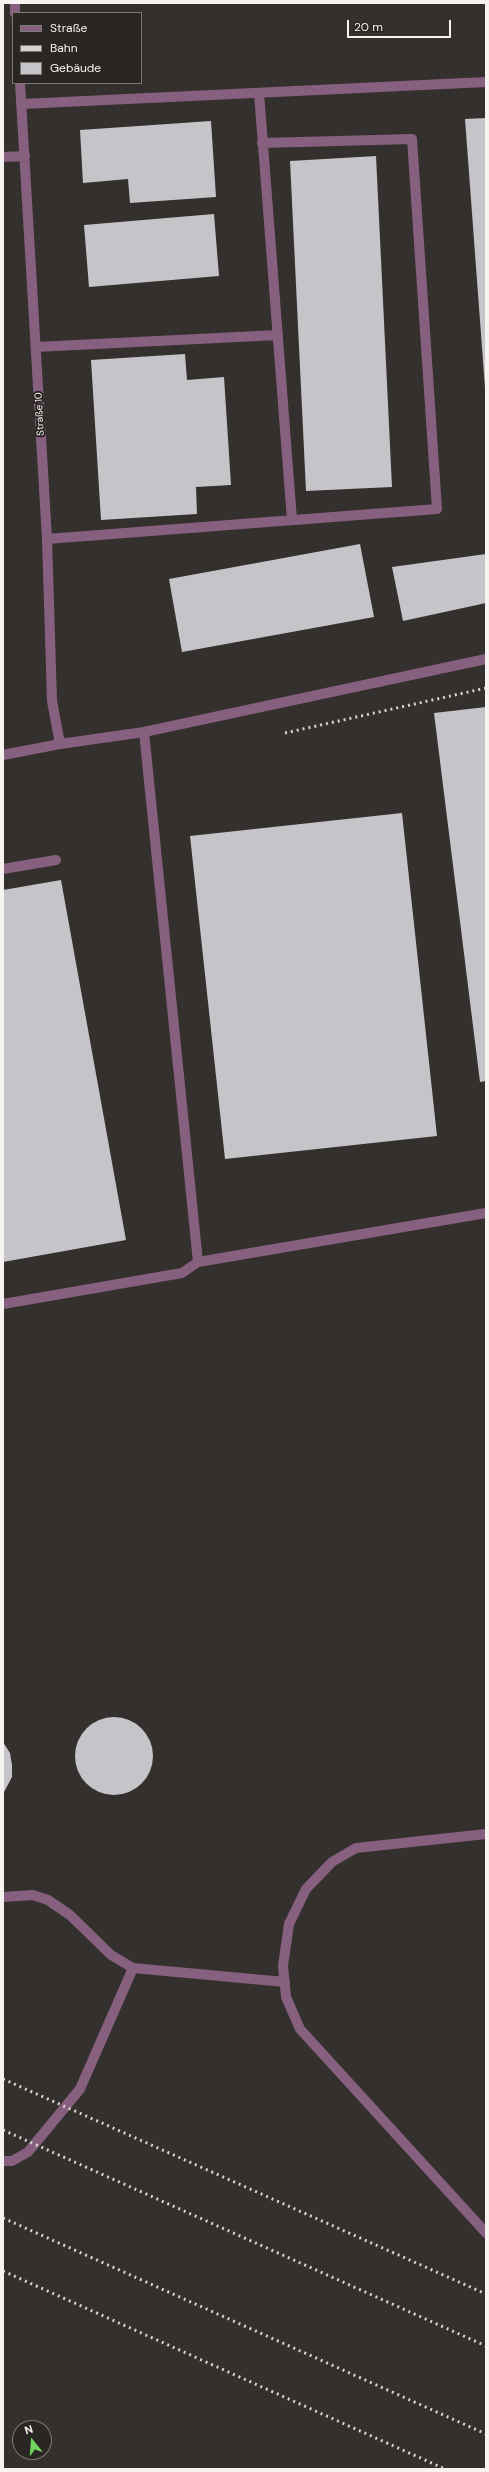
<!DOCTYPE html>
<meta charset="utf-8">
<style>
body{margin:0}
#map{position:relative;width:489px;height:2472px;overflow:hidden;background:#34302d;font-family:"DM Sans",sans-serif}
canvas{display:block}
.frame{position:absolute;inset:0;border:4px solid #f6f3f1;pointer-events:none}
.legend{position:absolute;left:12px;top:12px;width:130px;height:72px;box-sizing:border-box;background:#2a2623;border:1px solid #7c7875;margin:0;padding:5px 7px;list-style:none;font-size:12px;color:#f6f3f1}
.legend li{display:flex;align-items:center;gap:8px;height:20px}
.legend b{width:20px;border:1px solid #7c7875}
.north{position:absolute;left:12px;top:2420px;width:40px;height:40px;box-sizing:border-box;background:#2a2623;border:1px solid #7c7875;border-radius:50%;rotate:343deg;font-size:11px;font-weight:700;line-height:16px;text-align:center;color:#f6f3f1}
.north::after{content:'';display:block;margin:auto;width:14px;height:18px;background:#70d35f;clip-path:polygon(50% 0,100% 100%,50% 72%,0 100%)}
.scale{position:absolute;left:347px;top:20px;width:104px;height:18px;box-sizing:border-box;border:2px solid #f6f3f1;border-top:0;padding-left:5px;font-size:12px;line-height:14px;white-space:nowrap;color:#f6f3f1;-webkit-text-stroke:3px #2a2623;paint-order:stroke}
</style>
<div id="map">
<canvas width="489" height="2472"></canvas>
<div class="frame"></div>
<ul class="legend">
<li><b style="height:5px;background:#88607f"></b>Straße</li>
<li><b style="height:5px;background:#d6d3d0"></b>Bahn</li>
<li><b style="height:11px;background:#c4c4c9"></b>Gebäude</li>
</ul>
<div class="north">N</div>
<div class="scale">20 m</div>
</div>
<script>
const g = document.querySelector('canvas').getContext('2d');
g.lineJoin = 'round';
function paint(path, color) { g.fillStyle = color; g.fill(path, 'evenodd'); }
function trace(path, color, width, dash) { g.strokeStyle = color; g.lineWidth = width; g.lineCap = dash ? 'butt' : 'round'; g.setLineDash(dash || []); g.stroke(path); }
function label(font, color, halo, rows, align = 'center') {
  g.font = font + ' "DM Sans",sans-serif'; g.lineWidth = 4; g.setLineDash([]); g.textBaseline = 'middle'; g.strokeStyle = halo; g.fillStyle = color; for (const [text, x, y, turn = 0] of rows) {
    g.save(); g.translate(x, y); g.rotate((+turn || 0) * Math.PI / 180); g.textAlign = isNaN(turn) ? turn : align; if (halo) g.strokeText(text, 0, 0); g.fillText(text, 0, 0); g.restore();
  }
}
paint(new Path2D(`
 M486,118V388H485L465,119Z
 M211,121L216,197L130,203L128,179L83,183L80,130Z
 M376,156L392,487L306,491L290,161Z
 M214,214L219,276L89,287L84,225Z
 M185,354L187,380L224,377L231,485L196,487L197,514L101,520L91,360Z
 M360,544L374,617L182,652L169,579Z
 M486,554V603L403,621L392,567Z
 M486,707V1081L480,1082L434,713Z
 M402,813L437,1136L225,1159L190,836Z
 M61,880L126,1240L3,1262V890Z
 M75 1756a39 39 0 1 1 78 0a39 39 0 1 1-78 0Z
 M3,1742L10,1753L12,1765V1777L3,1794Z`), '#c4c4c9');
trace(new Path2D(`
 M15,3V13
 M20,83L47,539L52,701L60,744
 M259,93L292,520
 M22,104L486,82
 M3,157L25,156
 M36,347L278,335
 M47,539L437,509L412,139L262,143
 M144,732L198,1262
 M3,755L60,744L144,732L486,659
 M3,869L56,860
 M3,1304L182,1273L198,1262L486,1213
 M486,1834L356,1848L332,1862L306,1889L289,1924L283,1966L286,1997L300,2029L486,2233
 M3,1897L33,1895L48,1900L70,1915L111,1955L133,1968L285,1982
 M3,2161H12L28,2152L80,2089L133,1968`), '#88607f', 10);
trace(new Path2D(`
 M285,733L486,688
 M3,2079L486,2294
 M3,2130L486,2346
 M3,2218L486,2434
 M3,2271L445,2469`), '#d6d3d0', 3, [2, 4]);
label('10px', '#f6f3f1', '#2a2623', [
 ["Straße 10",40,414,-93]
]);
</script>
